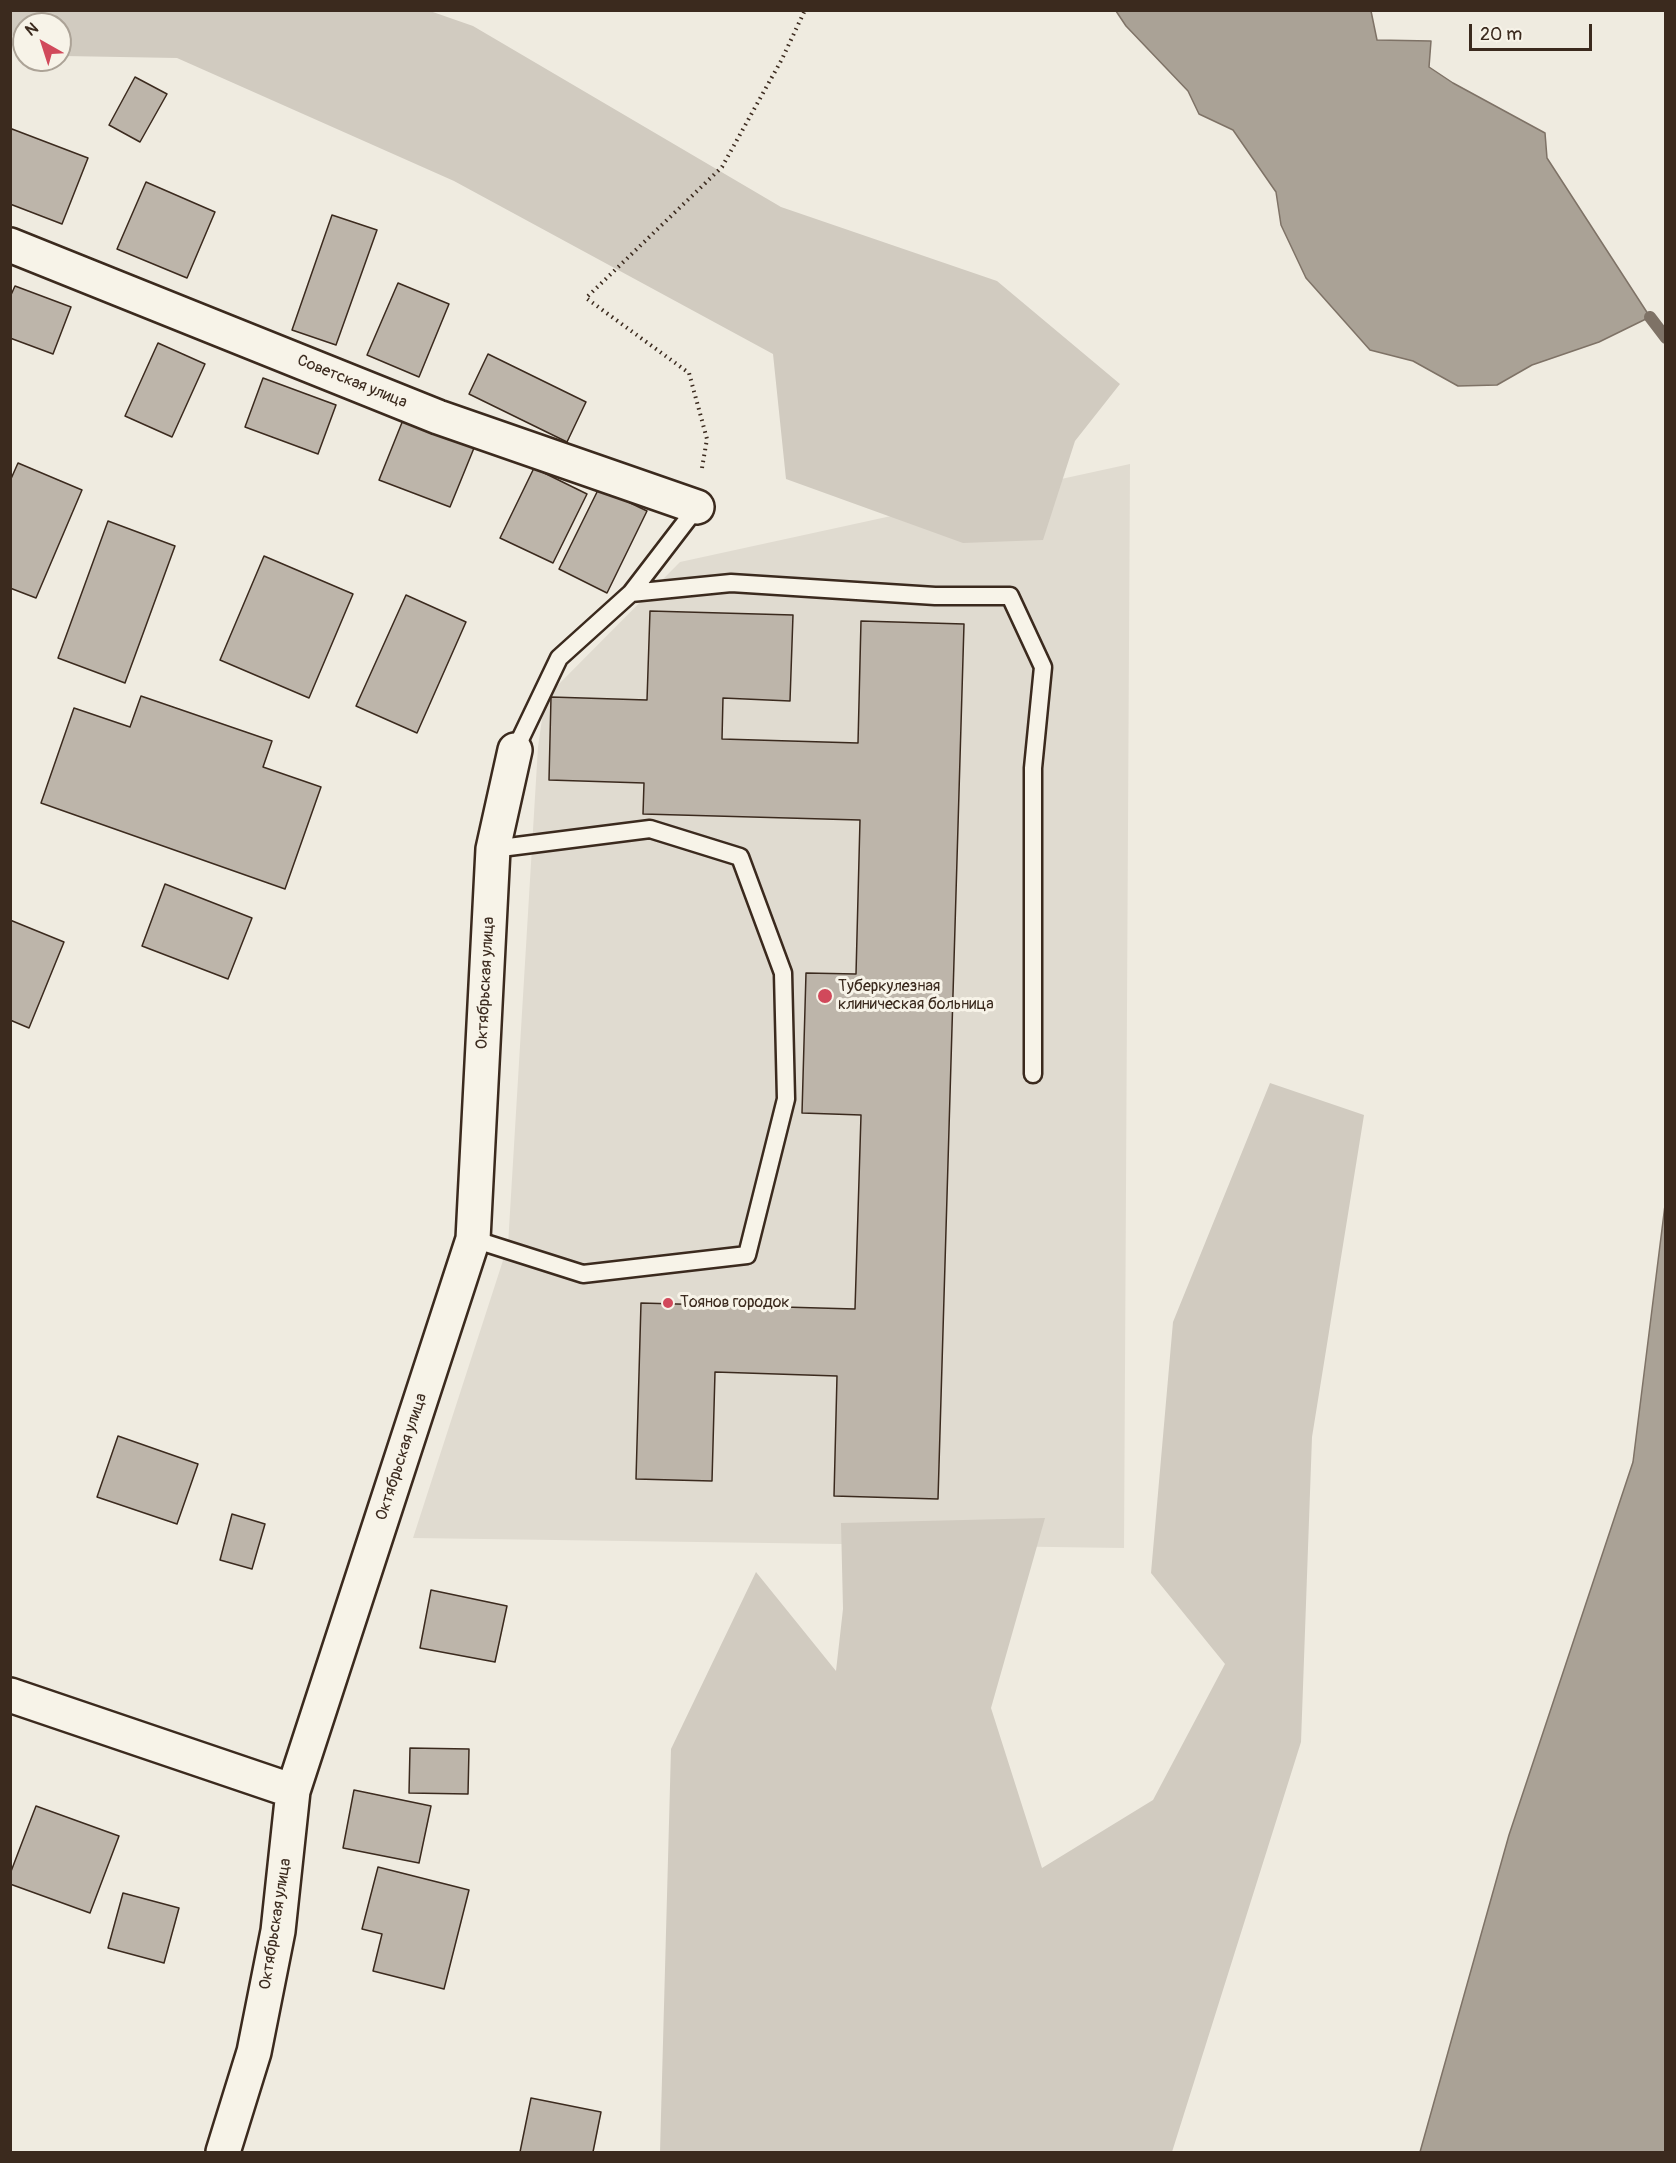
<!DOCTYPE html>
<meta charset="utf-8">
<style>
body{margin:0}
#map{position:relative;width:1676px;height:2163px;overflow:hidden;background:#efebe0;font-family:Pangolin,sans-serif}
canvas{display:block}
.frame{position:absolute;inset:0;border:12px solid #3b2a1e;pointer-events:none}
.north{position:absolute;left:12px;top:12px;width:60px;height:60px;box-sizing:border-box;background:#f7f3e8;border:2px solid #aca397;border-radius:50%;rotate:321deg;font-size:16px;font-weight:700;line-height:24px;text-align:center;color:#3b2a1e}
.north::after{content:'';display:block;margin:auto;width:21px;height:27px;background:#d1495b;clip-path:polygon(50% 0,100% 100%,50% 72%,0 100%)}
.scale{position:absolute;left:1469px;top:24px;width:123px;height:27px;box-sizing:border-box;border:3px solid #3b2a1e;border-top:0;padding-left:8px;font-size:18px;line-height:21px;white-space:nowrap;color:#3b2a1e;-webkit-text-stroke:4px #f7f3e8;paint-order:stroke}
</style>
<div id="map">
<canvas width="1676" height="2163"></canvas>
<div class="frame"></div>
<div class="north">N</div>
<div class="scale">20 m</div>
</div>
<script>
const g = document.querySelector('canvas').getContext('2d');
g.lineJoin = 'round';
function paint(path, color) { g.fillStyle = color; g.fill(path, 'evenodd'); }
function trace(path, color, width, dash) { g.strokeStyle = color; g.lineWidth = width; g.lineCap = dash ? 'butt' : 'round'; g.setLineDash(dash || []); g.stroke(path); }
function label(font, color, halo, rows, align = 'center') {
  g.font = font + ' Pangolin,sans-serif'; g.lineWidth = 6; g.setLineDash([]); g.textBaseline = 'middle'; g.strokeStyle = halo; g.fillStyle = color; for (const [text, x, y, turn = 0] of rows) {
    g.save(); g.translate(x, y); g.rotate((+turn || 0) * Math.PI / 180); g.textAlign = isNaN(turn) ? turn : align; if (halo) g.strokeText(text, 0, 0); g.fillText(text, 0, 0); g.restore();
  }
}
paint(new Path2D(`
 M1130,464L1124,1548L413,1538L508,1245L538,747L545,698L680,562Z`), '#e0dbd0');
paint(new Path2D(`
 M10,11H430L473,26L781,207L997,281L1120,384L1075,441L1043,540L963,543L786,479L773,354L454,181L177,58L64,56L60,54V24H24V41L11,35Z
 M1270,1083L1364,1115L1312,1437L1301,1742L1172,2152H660L671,1749L756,1572L836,1671L843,1609L841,1523L1045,1518L991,1708L1042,1868L1153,1800L1225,1664L1151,1573L1173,1322Z`), '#d1cbc0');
const water = new Path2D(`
 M1116,11H1371L1377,40L1431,41L1429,67L1453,83L1545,133L1547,158L1650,317L1599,342L1532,365L1497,385L1458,386L1413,361L1370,350L1306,278L1281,225L1276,192L1233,130L1199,114L1188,91L1126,26Z
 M1665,1205V2152H1420L1509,1835L1633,1462Z`);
paint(water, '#aaa296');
trace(water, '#7e7266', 1.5);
trace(new Path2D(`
 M1650,317L1666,338`), '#7e7266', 12);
const building = new Path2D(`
 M135,77L167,94L140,142L109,125Z
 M12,129L88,158L62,224L10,204V133Z
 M146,182L215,212L187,278L117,249Z
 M332,215L377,230L336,345L292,330Z
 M398,283L449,304L419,377L367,355Z
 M15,286L71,307L53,354L10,338V297Z
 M158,343L205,364L172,437L125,416Z
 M488,354L586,402L567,442L469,394Z
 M263,378L336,405L318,454L245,427Z
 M403,420L474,448L450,507L379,480Z
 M18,463L82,490L36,598L10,588V481Z
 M534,468L587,494L553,563L500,538Z
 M599,488L647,511L607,593L559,569Z
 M108,521L175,546L125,683L58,658Z
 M264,556L353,594L309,698L220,660Z
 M406,595L466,622L417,733L356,706Z
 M650,611L793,615L790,701L723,698L722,739L858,743L861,621L964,624L938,1499L834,1496L837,1376L715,1372L712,1481L636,1479L641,1303L855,1309L861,1115L802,1113L806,973L856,974L860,820L643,814L644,783L549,780L551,697L647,700Z
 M141,696L272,741L263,767L321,787L285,889L41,803L74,708L130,727Z
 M165,884L252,918L228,979L142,946Z
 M10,920L64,942L29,1028L10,1020Z
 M118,1436L198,1464L177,1524L97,1497Z
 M232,1514L265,1524L252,1569L220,1560Z
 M431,1590L507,1606L495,1662L420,1648Z
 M410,1748L469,1749L468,1794L409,1793Z
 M354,1790L431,1806L419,1863L343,1848Z
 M36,1806L119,1836L90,1913L10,1884V1874Z
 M378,1867L469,1890L444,1989L373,1971L382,1934L362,1929Z
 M123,1893L179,1908L164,1963L108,1948Z
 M531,2098L601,2112L593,2152H520Z`);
paint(building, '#bdb5aa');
trace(building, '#3b2a1e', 1.5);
const lane = new Path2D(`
 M631,593L731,583L935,596H1010L1043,667L1033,768V1074
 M515,750L559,658L631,593L697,507
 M473,1239L583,1274L747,1255L786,1099L783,973L740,857L650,829L493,849`);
const street = new Path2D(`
 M10,245L438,417L697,507
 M10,1695L293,1791
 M223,2152L254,2052L278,1931L293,1791L473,1239L493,849L515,750`);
trace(lane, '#3b2a1e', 21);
trace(street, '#3b2a1e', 38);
trace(new Path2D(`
 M702,468L707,439L689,373L586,298L722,167L782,59L805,10`), '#3b2a1e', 4, [1.5, 4.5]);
trace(lane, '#f7f3e8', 16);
trace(street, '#f7f3e8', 33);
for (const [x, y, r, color] of [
 [825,996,8,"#d1495b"],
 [668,1303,6,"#d1495b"]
]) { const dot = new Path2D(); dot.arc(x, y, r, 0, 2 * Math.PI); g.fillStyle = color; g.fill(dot); trace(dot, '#f7f3e8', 2); }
label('16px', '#3b2a1e', '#f7f3e8', [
 ["Советская улица",352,382,22],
 ["Октябрьская улица",486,983,-87],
 ["Октябрьская улица",402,1457,-72],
 ["Октябрьская улица",276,1924,-81]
]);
label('16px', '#3b2a1e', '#f7f3e8', [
 ["Туберкулезная",838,987],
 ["клиническая больница",838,1005],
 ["Тоянов городок",680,1303]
], 'left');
</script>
